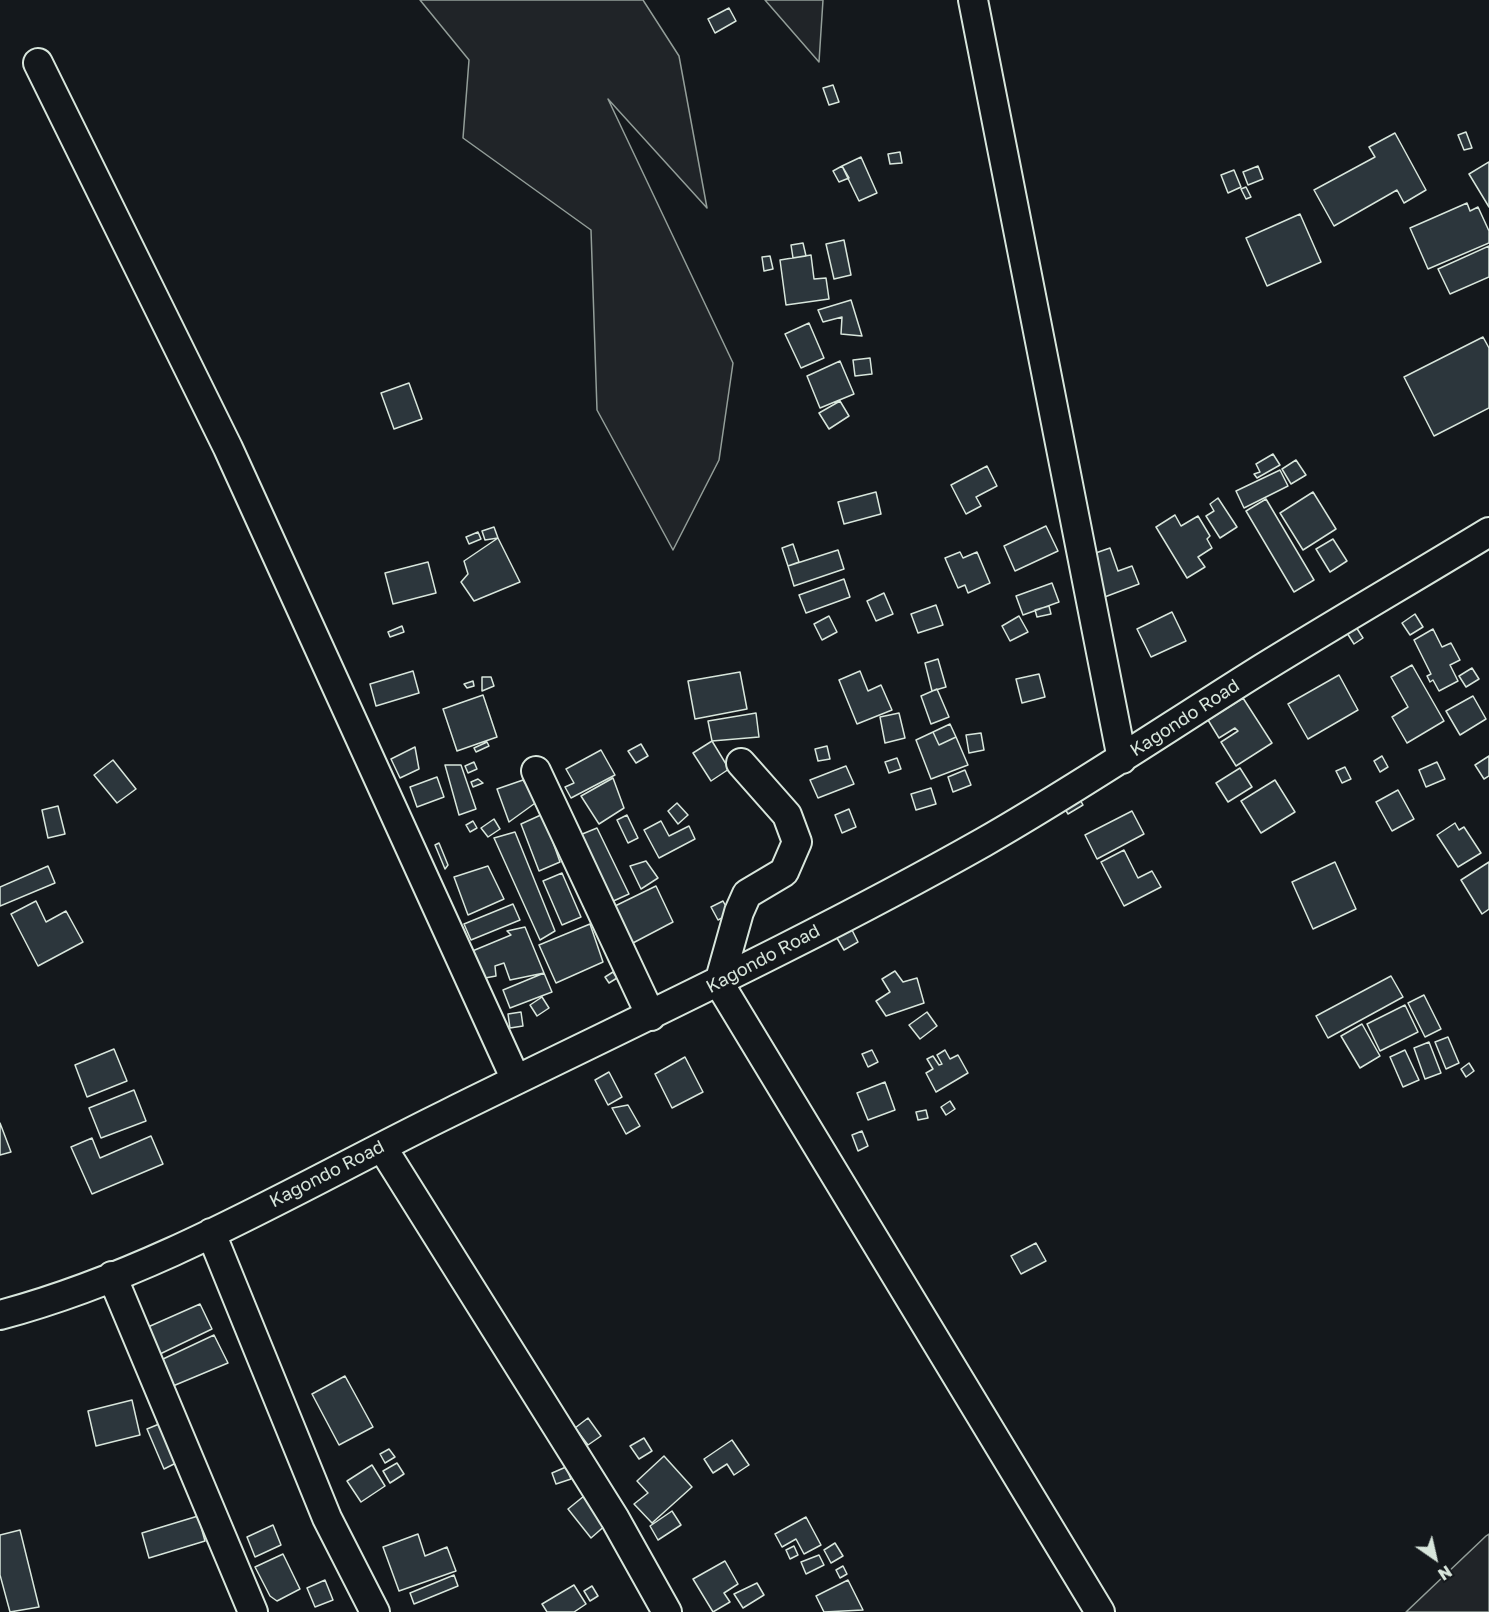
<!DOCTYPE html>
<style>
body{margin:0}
#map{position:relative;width:1489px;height:1612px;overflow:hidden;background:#14181c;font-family:"Golos Text",sans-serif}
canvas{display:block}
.north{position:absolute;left:1405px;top:1528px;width:60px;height:60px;-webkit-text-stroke:4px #14181c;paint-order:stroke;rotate:146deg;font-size:16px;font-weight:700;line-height:24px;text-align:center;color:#d8e6dc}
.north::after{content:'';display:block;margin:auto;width:21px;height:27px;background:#d8e6dc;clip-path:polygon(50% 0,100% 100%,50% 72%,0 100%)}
</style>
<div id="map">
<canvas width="1489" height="1612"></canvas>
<div class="north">N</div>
</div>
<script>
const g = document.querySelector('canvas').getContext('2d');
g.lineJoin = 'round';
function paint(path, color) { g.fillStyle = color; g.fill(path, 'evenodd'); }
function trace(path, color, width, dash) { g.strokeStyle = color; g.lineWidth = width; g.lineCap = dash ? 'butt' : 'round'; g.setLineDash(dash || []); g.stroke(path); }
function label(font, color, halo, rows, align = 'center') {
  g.font = font + ' "Golos Text",sans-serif'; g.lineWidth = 4.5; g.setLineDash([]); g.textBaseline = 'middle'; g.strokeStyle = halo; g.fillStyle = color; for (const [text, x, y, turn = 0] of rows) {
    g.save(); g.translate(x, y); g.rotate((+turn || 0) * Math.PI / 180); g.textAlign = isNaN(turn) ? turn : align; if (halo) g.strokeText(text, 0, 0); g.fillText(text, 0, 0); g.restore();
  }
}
const green = new Path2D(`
 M420,0H643L679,56L707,208L608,99L733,363L719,460L673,550L597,410L591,230L463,138L469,60Z
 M765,0H823L819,62Z
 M1489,1534V1612H1406L1486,1536Z`);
paint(green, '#202428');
trace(green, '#939e99', 1.5);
const building = new Path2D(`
 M729,8L736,21L715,33L708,19Z
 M833,85L839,102L829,105L823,88Z
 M1466,132L1472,148L1464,150L1458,135Z
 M1395,133L1426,190L1404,203L1397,190L1334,226L1314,190L1375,157L1369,147Z
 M900,152L902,163L890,164L888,154Z
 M861,157L877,193L859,201L842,166Z
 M1489,162V207L1469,174Z
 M842,166L849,178L839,182L833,171Z
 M1258,166L1263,179L1248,185L1243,172Z
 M1234,170L1241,187L1228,193L1221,175Z
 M1246,187L1251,197L1246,199L1241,189Z
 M1467,203L1470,211L1478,207L1489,231V243L1428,269L1410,228Z
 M1300,214L1321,262L1267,286L1246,238Z
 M844,240L851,275L834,279L826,244Z
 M803,243L806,256L793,258L791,245Z
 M1489,246V277L1450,294L1438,269Z
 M811,255L814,279L826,278L829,299L786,305L780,260Z
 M770,256L773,269L764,271L762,257Z
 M851,300L862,336L841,334L842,317L823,322L818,310Z
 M809,323L824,358L801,368L785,334Z
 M1483,337L1489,348V408L1434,436L1404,377Z
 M870,358L872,374L855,376L853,360Z
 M840,361L854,394L820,408L807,376Z
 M409,383L422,419L394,429L381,393Z
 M840,401L849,416L829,429L819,413Z
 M1273,454L1280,465L1257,478L1254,474L1260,472L1256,464Z
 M1296,460L1306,475L1291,484L1282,469Z
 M987,466L997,486L976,497L981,506L966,514L951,485Z
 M1280,470L1288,486L1244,508L1236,491Z
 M876,492L881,514L844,524L838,502Z
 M1313,492L1336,529L1303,550L1280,513Z
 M1218,498L1237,527L1220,538L1206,516L1214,511L1210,504Z
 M1266,499L1314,580L1294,592L1246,511Z
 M1175,515L1181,526L1198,516L1210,536L1207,539L1212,548L1198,557L1205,567L1187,578L1156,527Z
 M1046,526L1058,551L1015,571L1004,546Z
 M494,527L498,538L485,540L482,531Z
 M478,532L481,539L469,544L466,537Z
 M498,538L520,582L474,601L461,582L468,574L464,561Z
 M1333,539L1347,561L1330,572L1316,549Z
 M793,544L799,562L788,566L782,548Z
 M1110,548L1118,571L1132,566L1139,584L1102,598L1087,556Z
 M838,550L844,569L794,586L788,566Z
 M960,552L963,558L977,552L990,583L968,593L965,585L958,588L945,558Z
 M428,562L436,593L393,604L385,573Z
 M844,579L850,597L806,613L799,595Z
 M1052,583L1059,602L1023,615L1016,596Z
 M884,593L893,614L876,621L867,601Z
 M936,605L943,625L918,633L911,614Z
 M1049,606L1051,614L1037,617L1035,610Z
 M1172,612L1186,641L1151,657L1137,629Z
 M1415,614L1423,627L1410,635L1402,623Z
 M829,616L837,632L822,640L814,624Z
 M1019,616L1028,632L1010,641L1002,626Z
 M1351,619L1363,638L1354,644L1342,625Z
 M402,626L404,632L390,637L388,632Z
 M1433,629L1442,647L1451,643L1460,660L1450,665L1458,681L1439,691L1433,680L1430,682L1427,676L1431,674L1414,640Z
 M938,659L946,687L932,691L925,663Z
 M1412,665L1444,721L1407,743L1392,717L1408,707L1391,677Z
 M1472,668L1479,679L1466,687L1459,676Z
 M413,671L419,693L376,706L370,684Z
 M860,671L868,691L881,685L892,710L857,724L839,680Z
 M740,672L747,709L695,719L688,681Z
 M1039,674L1045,697L1022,703L1016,679Z
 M1339,675L1358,710L1308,739L1288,704Z
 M482,677H491L494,686L482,691Z
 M473,681L474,686L467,688L464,684Z
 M937,689L949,717L931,724L921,696Z
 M483,695L497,737L457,751L443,709Z
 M1473,696L1486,719L1460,735L1446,711Z
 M1243,698L1272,743L1236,766L1221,742L1238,731L1235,728L1219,738L1208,720Z
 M756,713L759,737L712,741L708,721Z
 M899,713L905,738L885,743L880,717Z
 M950,724L956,737L939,745L933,732Z
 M933,732L939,745L956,737L968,765L931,779L916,740Z
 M981,733L984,750L969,753L966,735Z
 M712,741L729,769L711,781L693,753Z
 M487,742L489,746L476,752L474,748Z
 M641,744L648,756L636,763L628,751Z
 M827,746L830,759L818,761L815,749Z
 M415,747L419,769L400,778L391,759Z
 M601,750L615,775L571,798L565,787L574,783L566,769Z
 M1382,756L1388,767L1380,772L1374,761Z
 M1489,756V776L1484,779L1475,765Z
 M897,758L901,769L889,773L885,762Z
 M113,760L136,789L117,803L94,775Z
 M474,762L477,769L468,773L465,766Z
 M1437,762L1445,779L1426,787L1419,770Z
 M445,765H461L476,809L459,815Z
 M846,766L854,784L818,798L810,780Z
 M1345,767L1351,779L1342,783L1336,771Z
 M1240,768L1252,787L1228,802L1216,783Z
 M965,770L971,785L953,792L948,777Z
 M437,777L444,797L417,807L410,787Z
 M613,778L624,808L599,824L581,796Z
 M478,779L483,783L473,787L471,782Z
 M523,780L538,801L509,822L497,789Z
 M1275,780L1295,812L1261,833L1241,801Z
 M931,788L936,804L916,810L911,794Z
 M1398,790L1414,819L1392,831L1376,802Z
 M1077,794L1083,805L1068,814L1061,802Z
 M677,803L688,815L678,824L668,811Z
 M58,806L65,834L48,838L42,810Z
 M849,809L856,827L842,833L835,815Z
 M1132,811L1144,834L1097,859L1085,835Z
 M543,814L560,862L539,871L521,824Z
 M627,815L638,838L628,843L617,820Z
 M494,819L500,829L488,837L481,828Z
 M473,821L477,828L470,832L466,825Z
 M661,821L669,836L689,826L695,839L659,858L644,830Z
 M1455,823L1459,830L1464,827L1481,853L1458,867L1437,835Z
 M597,828L629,894L609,903L575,837Z
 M515,832L555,931L540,940L494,838Z
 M439,843L448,865L445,869L435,845Z
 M1124,850L1138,878L1152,871L1161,887L1124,906L1101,862Z
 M646,861L658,878L641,889L630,866Z
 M1335,862L1356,909L1313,929L1292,882Z
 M1489,862V909L1482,914L1461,880Z
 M48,866L55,883L0,906V887Z
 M488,866L504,899L468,915L454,877Z
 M562,873L581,917L562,925L543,881Z
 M656,886L673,922L631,944L613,907Z
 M36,901L46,922L66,911L83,942L38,966L11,914Z
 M723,901L730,914L718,920L711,907Z
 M513,904L520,920L471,940L464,924Z
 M590,924L603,962L556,983L539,945Z
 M849,924L858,942L844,950L834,933Z
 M525,927L544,973L510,980L504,963L495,966L496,976L485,978L470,952L511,935L507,931Z
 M895,971L903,982L917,978L924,1003L886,1016L876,1001L890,992L882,979Z
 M613,972L617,978L609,983L605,977Z
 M544,973L552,992L510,1008L503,990Z
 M1391,976L1403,997L1328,1038L1316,1016Z
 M1424,995L1441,1029L1425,1037L1408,1003Z
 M542,997L549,1008L537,1016L530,1005Z
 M1405,1005L1418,1032L1380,1051L1367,1024Z
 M521,1012L523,1026L510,1028L508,1014Z
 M927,1012L937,1026L920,1039L909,1025Z
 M1362,1024L1380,1056L1360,1068L1341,1036Z
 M1448,1037L1459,1063L1446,1069L1435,1042Z
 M1429,1042L1441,1073L1425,1079L1414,1048Z
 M114,1049L127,1081L87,1097L75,1065Z
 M872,1050L878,1062L868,1067L862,1054Z
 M945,1050L950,1059L958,1055L968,1073L936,1092L926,1073L933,1069L927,1059L933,1056L939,1065L942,1064L937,1055Z
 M1405,1050L1419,1080L1403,1087L1390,1057Z
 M685,1057L703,1092L672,1108L655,1074Z
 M1469,1063L1474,1071L1466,1077L1461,1069Z
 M609,1072L622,1097L608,1105L595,1080Z
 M885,1082L895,1110L868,1120L857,1093Z
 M134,1090L146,1121L101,1138L89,1108Z
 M950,1101L955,1109L946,1115L941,1107Z
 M628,1105L640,1126L626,1134L612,1108Z
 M926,1110L928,1118L918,1120L916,1112Z
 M0,1123L11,1152L0,1155Z
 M862,1131L868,1146L858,1151L852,1135Z
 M151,1136L163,1164L92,1194L71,1147L92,1138L100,1158Z
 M1036,1243L1046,1261L1021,1274L1011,1256Z
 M200,1304L212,1329L160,1354L148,1327Z
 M214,1335L228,1363L173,1386L163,1359Z
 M345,1376L373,1427L339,1445L312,1394Z
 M132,1400L140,1435L96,1446L88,1411Z
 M588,1418L601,1436L588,1445L575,1428Z
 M164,1422L180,1461L164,1469L147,1429Z
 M644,1438L652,1451L639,1459L630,1446Z
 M732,1440L749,1465L734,1475L727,1464L713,1473L704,1459Z
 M389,1449L395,1457L385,1463L380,1454Z
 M664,1456L692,1487L652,1523L634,1504L648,1493L637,1481Z
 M397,1463L404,1474L390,1483L383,1471Z
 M372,1465L385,1486L361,1502L347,1481Z
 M566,1467L571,1479L556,1484L552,1473Z
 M584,1496L607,1524L591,1538L568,1509Z
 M672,1511L681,1525L658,1540L650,1526Z
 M198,1516L205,1541L149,1558L142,1533Z
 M806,1517L821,1545L804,1554L796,1539L782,1547L775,1534Z
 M273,1525L281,1545L255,1557L247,1537Z
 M20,1530L39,1607L10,1612L0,1575V1535Z
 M418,1534L425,1556L447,1547L456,1571L399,1591L383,1547Z
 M835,1543L843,1556L831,1563L824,1550Z
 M794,1546L798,1555L790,1559L786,1550Z
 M283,1554L300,1589L277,1601L270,1596L255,1567Z
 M819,1555L824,1565L806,1574L801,1562Z
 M725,1561L738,1584L724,1593L730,1602L713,1612L693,1579Z
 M843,1566L847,1574L840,1578L836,1570Z
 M454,1575L458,1586L414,1604L410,1593Z
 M325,1580L333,1600L315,1607L307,1588Z
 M848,1580L863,1610L824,1612L816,1596Z
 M757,1583L764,1595L743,1608L734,1594Z
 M574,1585L586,1604L574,1612H547L542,1604Z
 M592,1586L598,1596L590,1601L584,1591Z`);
paint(building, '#2c363c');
trace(building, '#d8e6dc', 1.5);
const street = new Path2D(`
 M973,0L1122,759
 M38,63L228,448L516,1080
 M741,763L787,815L797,842L784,872L747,894L739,912L719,983L1100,1612
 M536,771L651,1016
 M382,1147L615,1519L667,1612
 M211,1233L327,1518L375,1612
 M112,1276L253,1612
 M0,1315C158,1273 302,1185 447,1114C627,1025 809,941 984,842C1075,790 1161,732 1250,676C1329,627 1410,580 1489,532`);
trace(street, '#d8e6dc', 32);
trace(street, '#14181c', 28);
label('18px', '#d8e6dc', '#14181c', [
 ["Kagondo Road",1185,718,-33],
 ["Kagondo Road",763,959,-28],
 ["Kagondo Road",327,1174,-27]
]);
</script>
